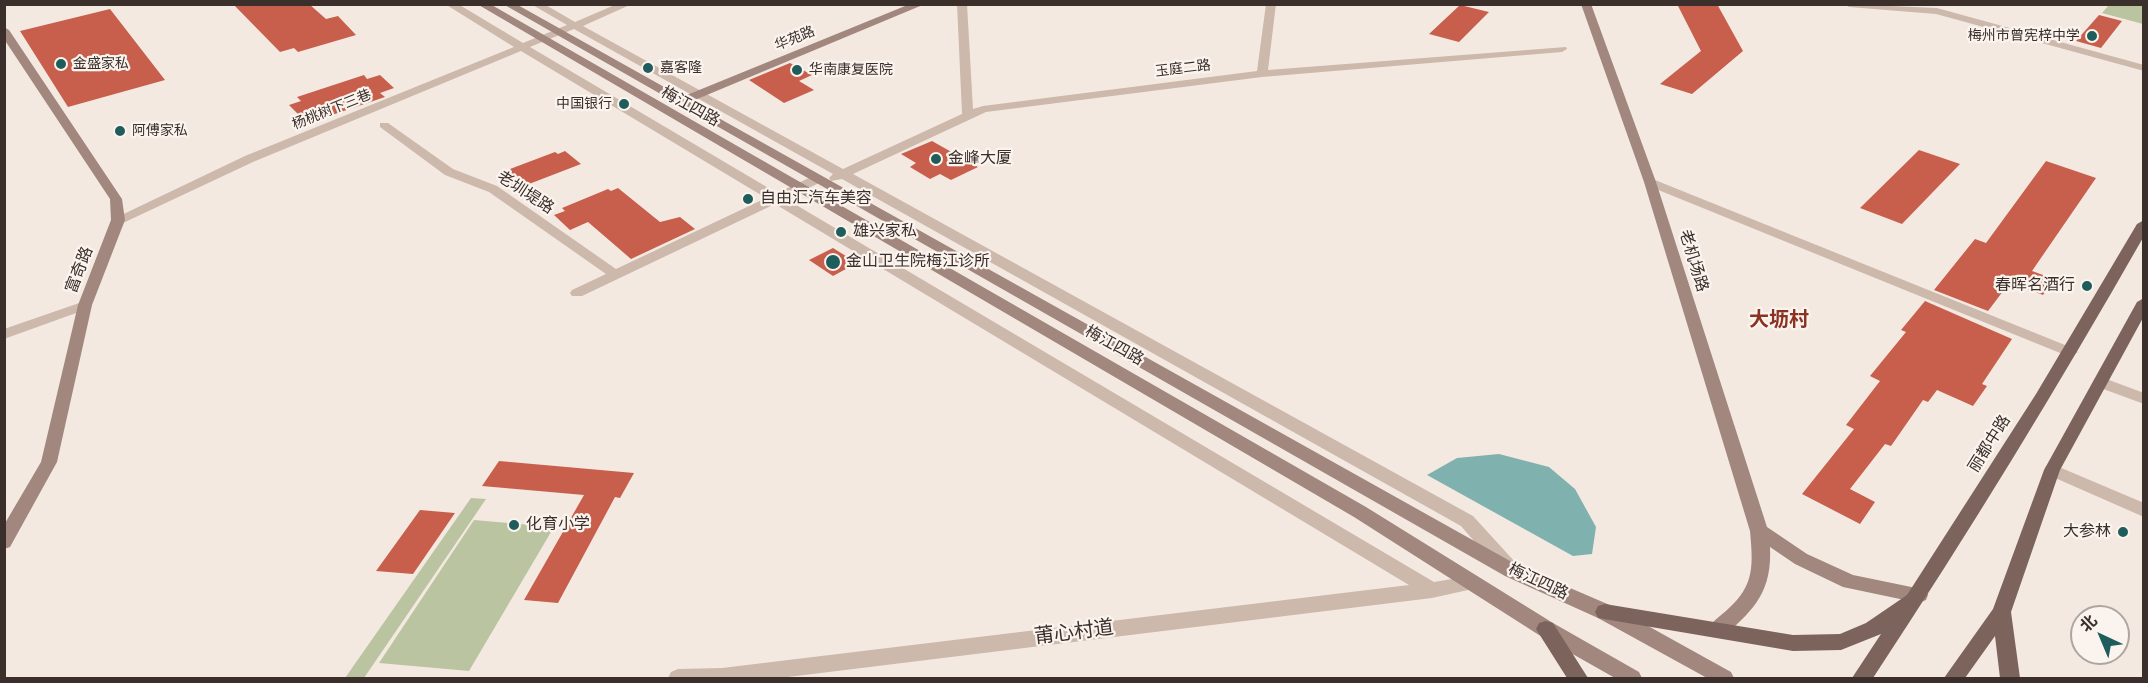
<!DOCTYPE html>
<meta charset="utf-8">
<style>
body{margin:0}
#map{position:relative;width:2148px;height:683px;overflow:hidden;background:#f4e9e1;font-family:"DM Sans","Noto Sans SC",sans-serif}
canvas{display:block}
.frame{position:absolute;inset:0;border:6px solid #3b2f2b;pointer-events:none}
.north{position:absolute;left:2070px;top:605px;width:60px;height:60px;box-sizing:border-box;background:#fbf4ee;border:2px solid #aea5a0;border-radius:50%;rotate:316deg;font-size:16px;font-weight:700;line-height:24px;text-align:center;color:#3b2f2b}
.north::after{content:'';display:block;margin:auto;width:21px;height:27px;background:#1f5d5c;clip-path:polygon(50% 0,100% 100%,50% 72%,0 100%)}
</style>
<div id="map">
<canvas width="2148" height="683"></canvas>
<div class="frame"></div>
<div class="north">北</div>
</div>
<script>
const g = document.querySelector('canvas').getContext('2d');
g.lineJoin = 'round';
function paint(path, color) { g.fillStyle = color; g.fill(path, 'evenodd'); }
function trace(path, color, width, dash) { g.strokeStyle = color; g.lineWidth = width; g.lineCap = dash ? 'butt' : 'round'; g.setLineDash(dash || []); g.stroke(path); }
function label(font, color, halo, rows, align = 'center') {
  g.font = font + ' "DM Sans","Noto Sans SC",sans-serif'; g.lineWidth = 4.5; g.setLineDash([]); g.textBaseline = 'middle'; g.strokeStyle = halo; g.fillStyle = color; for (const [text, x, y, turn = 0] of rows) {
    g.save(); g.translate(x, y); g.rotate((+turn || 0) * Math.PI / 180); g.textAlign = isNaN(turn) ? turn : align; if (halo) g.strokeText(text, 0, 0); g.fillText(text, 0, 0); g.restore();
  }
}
paint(new Path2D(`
 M2109,5H2143V24L2102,13Z
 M471,498L486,499L364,678H345Z
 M474,520L554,527L469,671L379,663Z`), '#bbc4a0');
paint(new Path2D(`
 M1499,454L1549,467L1575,489L1596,527L1592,554L1573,556L1427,475L1457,458Z`), '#7fb1af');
paint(new Path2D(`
 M233,4H309L326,19L338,16L356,35L298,52L294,48L280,52Z
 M1677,4H1717L1743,51L1692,94L1660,84L1701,51Z
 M1460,5L1489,12L1459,42L1429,34Z
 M110,9L165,80L68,107L20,31Z
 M2099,15L2122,21L2101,48L2076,41Z
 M790,63L812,75L799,81L814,90L784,103L749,80Z
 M364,75L367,79L380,75L394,88L380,93L385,97L323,118L317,114L303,119L289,105L301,101L297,97Z
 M932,141L978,167L951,180L940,174L930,179L910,167L916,163L901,154Z
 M1919,150L1960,164L1902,224L1860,208Z
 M565,151L581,164L516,189L502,176L512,172L510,169L555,152L558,154Z
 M2046,161L2096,178L2032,271L2054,279L2043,295L2010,282L1988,311L1934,290L1975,239L1986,243Z
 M618,188L660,222L680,217L695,229L631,259L588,222L570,230L554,215L565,211L562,208L608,189L611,191Z
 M833,248L857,263L833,276L809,260Z
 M1925,301L2012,339L1982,384L1987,386L1973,406L1937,390L1928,402L1923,400L1891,446L1885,444L1850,489L1875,502L1860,524L1802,494L1854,429L1846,425L1880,381L1870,376L1906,332L1901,330Z
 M499,461L634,473L620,498L615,497L558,603L524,600L584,495L482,486Z
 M420,510L455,513L413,574L376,571Z`), '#c75f4c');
paint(new Path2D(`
 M445,4H458L523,43L567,25L531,4H544L575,22L617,4H632L583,26L843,169L962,114L957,4H967L973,109L983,106L1257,71L1266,4H1276L1268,70L1566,47L1567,49L1562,52L1262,77L986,112L853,174L1473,516L1515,562L1517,567L1515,572L1508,574L1501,572L1461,526L842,179L831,181L829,178L833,174L574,29L530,47L777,193L813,176H821V182L786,199L1434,582L1470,576L1477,578L1479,583L1477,588L1432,598L780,678H668L671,672L678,669L722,668L1409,585L775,204L582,296H572L570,293L572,290L606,274L489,192L445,175L380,127V123H388L453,169L497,186L616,269L766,198L521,51L253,162L123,223H113L111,220L245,156L514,47Z
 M1844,4L1937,8L2144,65V71L1936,14L1849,7Z
 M1650,178L2075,349L2078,352L2070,357L2065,355L1646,185L1644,182Z
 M85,301L90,302L92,305L90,308L4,339V329Z
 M2101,377L2144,393V404L2095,386L2093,382L2095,378Z
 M2052,464L2144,503V517L2046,474L2044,470L2046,466Z`), '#cdb8ac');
paint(new Path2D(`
 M477,4H490L1366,507L1553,623L1639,672L1642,678H1615L1539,635L1354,517Z
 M503,4H516L682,97L910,4H925L690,102L1519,566L1612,606L1731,672L1734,678H1707L1598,618L1505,576Z
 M1581,4H1591L1656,182L1767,527L1807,554L1853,575L1926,590L1928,595L1926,600L1919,603L1843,587L1795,564L1770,547C1772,590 1756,608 1725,635L1718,637L1711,635L1708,629C1713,620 1721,616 1728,609C1755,585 1753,565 1750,531L1644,182Z
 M4,27L9,30L122,199L125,220L92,305L57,462L10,547L4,549V525L41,462L78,305L111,220L110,199L4,39Z`), '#a1877d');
paint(new Path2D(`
 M2144,220V236C2058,387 1968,534 1873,678H1852L1881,634L1841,650L1793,651L1598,618L1595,612L1598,606L1605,604L1793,635L1840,634L1866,623L1907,595L2036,394L2137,224Z
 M2144,298V316L2060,470L2011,612L2020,678H2000L1995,636L1965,678H1944L1993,609L2044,470L2137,302Z
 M1546,621L1553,623L1588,678H1567L1536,629L1539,623Z`), '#7c645c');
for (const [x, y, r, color] of [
 [2092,36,6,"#1f5d5c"],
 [61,64,6,"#1f5d5c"],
 [648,68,6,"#1f5d5c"],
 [797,70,6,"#1f5d5c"],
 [624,104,6,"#1f5d5c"],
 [120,131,6,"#1f5d5c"],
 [936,159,6,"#1f5d5c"],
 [748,199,6,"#1f5d5c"],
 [841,232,6,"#1f5d5c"],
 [833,262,8,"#1f5d5c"],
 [2087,286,6,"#1f5d5c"],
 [514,525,6,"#1f5d5c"],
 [2123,532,6,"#1f5d5c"]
]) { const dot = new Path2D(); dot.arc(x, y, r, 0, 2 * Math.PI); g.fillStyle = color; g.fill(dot); trace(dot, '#fbf4ee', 2); }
label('14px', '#3b2f2b', '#fbf4ee', [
 ["梅州市曾宪梓中学",2080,36,"right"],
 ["金盛家私",73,64],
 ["嘉客隆",660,68],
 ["华南康复医院",809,70],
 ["中国银行",612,104,"right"],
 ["阿傅家私",132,131]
], 'left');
label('14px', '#3b2f2b', '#fbf4ee', [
 ["华苑路",795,39,-22],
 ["玉庭二路",1183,69,-7],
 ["杨桃树下三巷",332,110,-22]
]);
label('16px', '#3b2f2b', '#fbf4ee', [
 ["梅江四路",690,107,29],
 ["老圳堤路",525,193,33],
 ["老机场路",1693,261,73],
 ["富奇路",80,270,-69],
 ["梅江四路",1114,346,29],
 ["丽都中路",1990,444,-58],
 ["梅江四路",1538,582,25]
]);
label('16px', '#3b2f2b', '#fbf4ee', [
 ["金峰大厦",948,159],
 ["自由汇汽车美容",760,199],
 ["雄兴家私",853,232],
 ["金山卫生院梅江诊所",846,262],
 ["春晖名酒行",2075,286,"right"],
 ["化育小学",526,525],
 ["大参林",2111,532,"right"]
], 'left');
label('bold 20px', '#8b3323', '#fbf4ee', [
 ["大坜村",1779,321]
]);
label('20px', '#3b2f2b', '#fbf4ee', [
 ["莆心村道",1074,633,-7]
]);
</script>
